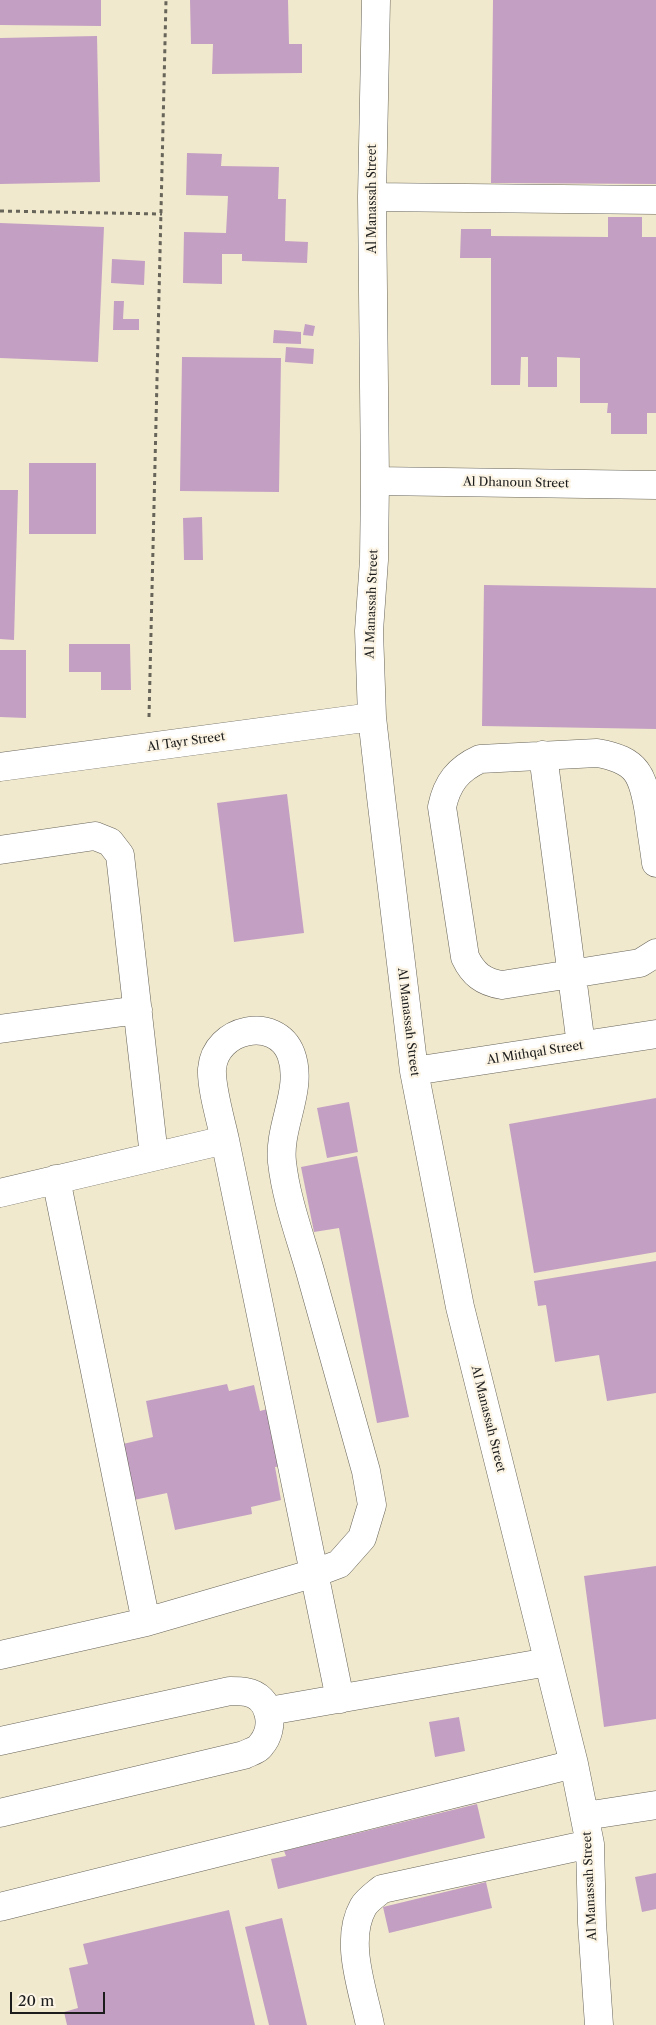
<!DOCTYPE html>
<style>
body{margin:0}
#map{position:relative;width:656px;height:2025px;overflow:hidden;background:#f1e9cd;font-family:"Libre Caslon Text",serif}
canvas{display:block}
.scale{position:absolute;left:10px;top:1992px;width:95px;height:22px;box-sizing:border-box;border:2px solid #1c1c1c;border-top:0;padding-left:6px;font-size:15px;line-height:18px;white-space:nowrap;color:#1c1c1c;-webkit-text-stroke:4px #fcf5e5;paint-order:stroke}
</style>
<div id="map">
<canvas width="656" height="2025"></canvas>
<div class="scale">20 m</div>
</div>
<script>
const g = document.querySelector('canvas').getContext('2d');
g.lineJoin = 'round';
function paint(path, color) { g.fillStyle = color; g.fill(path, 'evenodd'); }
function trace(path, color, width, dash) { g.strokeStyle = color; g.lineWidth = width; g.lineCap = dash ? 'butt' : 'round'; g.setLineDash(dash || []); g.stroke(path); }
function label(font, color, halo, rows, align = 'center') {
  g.font = font + ' "Libre Caslon Text",serif'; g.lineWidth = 4.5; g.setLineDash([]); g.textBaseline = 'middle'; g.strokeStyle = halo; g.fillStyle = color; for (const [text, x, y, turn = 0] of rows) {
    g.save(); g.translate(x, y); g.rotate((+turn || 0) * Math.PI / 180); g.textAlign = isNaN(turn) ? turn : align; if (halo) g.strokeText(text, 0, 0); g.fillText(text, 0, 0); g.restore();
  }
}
paint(new Path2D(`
 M0,0H101V26L0,25Z
 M190,0H288L289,44H302V73L212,74L213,44H191Z
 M493,0H656V184L491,183Z
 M97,36L100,182L0,184V38Z
 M187,153L222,154L221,166L279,167L278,199H286L285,241L308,242L307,263L242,261V254H222V284L183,283L184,232L226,233L228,196L186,195Z
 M608,217H642V237H656V413H647V434H611V413H607L608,403H580V358L557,357V387H528V357H521L520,385H491V258H460L461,229H491V236L608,237Z
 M0,223L104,227L98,362L0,358Z
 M112,259L145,261L144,285L111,283Z
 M114,301H124L123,319H139V330H113Z
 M305,324L315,326L313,336L303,335Z
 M274,330L301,332V344L273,343Z
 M286,347L314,349L313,364L285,362Z
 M182,357L281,358L279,492L180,491Z
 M29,463H96V534H29Z
 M0,490H18L14,640L0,639Z
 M202,517L203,560H184L183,518Z
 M484,585L656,588V729L482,726Z
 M69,644H130L131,690H101V672H69Z
 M0,650H26V718L0,717Z
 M287,794L304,933L234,942L217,803Z
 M656,1098V1252L534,1273L509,1124Z
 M349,1102L358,1152L327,1158L317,1108Z
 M357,1156L409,1417L377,1423L339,1228L314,1232L301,1167Z
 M656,1261V1393L607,1401L599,1355L555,1362L546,1305L538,1306L534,1281Z
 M227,1384L229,1391L254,1385L260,1411L271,1408L283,1466L275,1467L281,1500L251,1507L252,1514L175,1530L167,1493L134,1500L123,1444L153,1437L146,1401Z
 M656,1566V1719L604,1727L584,1576Z
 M459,1717L465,1751L435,1757L429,1722Z
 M477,1804L485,1838L278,1889L271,1859L286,1856L284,1851Z
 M656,1873V1909L642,1912L635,1877Z
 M486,1882L492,1908L389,1933L383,1907Z
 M229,1910L255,2025H67L64,2012L78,2008L69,1968L88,1964L83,1944Z
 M282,1918L307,2025H269L245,1927Z`), '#c39fc3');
const minor = new Path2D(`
 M376,0L372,197L375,481L374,560L369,631L372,717L381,797L414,1071L460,1307L574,1764L590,1844L592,1923L599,2025
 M372,197L656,200
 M375,481L656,485
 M543,755L581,1045
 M0,767L372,717
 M0,850L95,836L110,842L120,855L154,1156
 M656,863C654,847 651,830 649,813C643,775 638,760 597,753L480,759C458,769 447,783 442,807L465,957C473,974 483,982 502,985L640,963L656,953
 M0,1029L138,1010
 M414,1071L656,1034
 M56,1179L146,1622
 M0,1193L225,1140
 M0,1655L146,1622L315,1573L339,1564L362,1538L372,1505L366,1471C348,1405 329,1338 310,1271C300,1236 286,1199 282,1162C278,1126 304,1089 291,1054C276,1015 215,1028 212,1069C211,1088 221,1121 225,1140L340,1699
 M269,1711L548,1662
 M0,1741L230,1691C235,1691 241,1691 246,1692C271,1696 276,1728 261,1745C258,1750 250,1752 244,1755L0,1813
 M585,1816L656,1805
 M0,1907L574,1764
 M370,2025C363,1990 344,1941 363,1907C367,1900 376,1894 382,1889L590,1844`);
trace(minor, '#67645a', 29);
trace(new Path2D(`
 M0,211L162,214
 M149,717L166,0`), '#67645a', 3, [4, 4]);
trace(minor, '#fff', 28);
label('12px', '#1c1c1c', '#fcf5e5', [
 ["Al Manassah Street",373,199,-90],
 ["Al Dhanoun Street",516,483,1],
 ["Al Manassah Street",372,604,-88],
 ["Al Tayr Street",186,742,-8],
 ["Al Manassah Street",408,1022,83],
 ["Al Mithqal Street",535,1053,-9],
 ["Al Manassah Street",488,1419,76],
 ["Al Manassah Street",590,1886,-93]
]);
</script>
